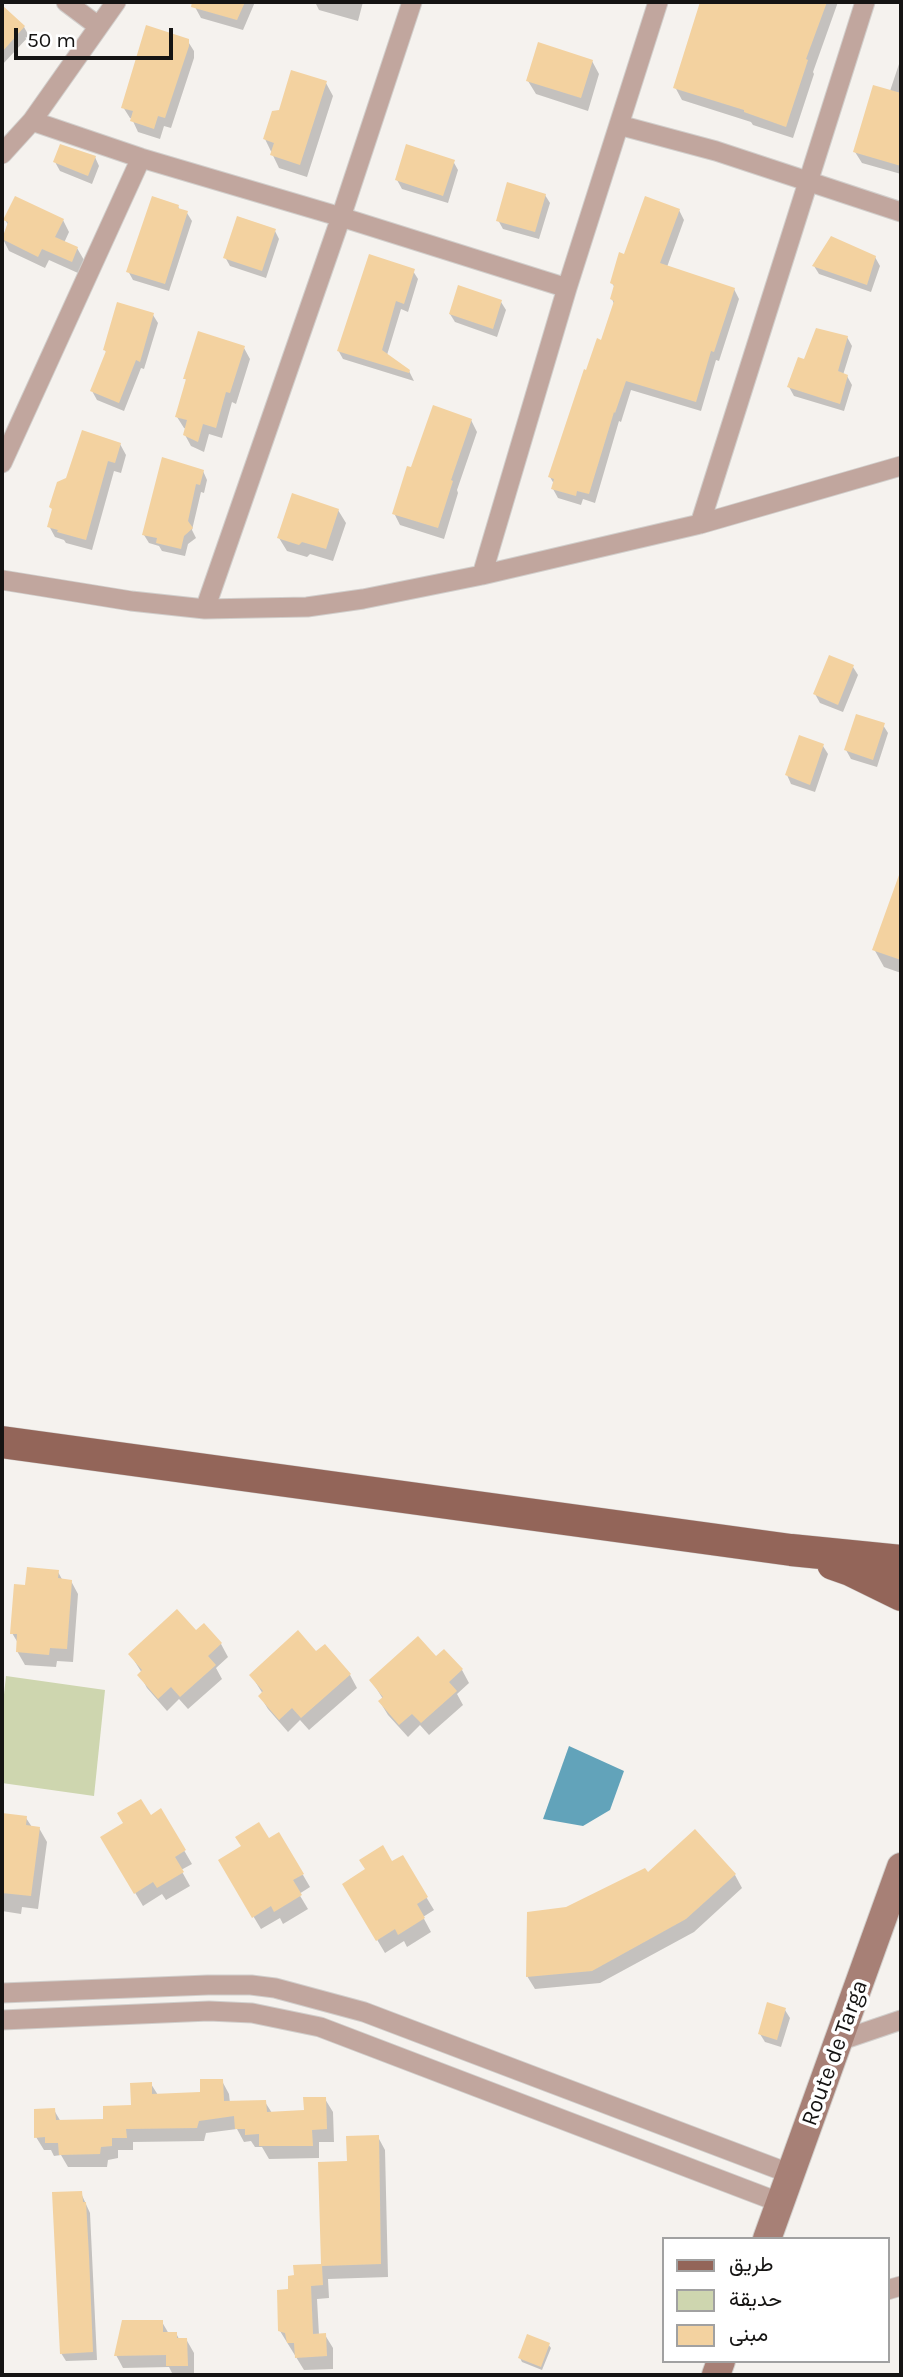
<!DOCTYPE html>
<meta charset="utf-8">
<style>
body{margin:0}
#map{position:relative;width:903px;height:2377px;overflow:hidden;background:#f5f2ee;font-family:Karla,Vazirmatn,sans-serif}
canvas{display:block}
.frame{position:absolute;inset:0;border:4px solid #151413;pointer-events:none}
.legend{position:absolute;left:662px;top:2237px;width:228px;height:126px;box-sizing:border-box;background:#fff;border:2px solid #a1a1a1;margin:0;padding:9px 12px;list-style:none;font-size:21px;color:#151413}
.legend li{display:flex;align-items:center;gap:14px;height:35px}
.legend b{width:35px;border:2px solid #a1a1a1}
.scale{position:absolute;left:14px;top:28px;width:159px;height:32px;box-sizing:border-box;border:4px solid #151413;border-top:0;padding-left:9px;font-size:21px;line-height:24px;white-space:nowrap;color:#151413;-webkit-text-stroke:5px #fff;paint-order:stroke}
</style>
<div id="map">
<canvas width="903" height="2377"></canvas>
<div class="frame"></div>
<ul class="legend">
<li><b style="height:9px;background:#936559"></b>طريق</li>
<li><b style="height:19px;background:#ced6af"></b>حديقة</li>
<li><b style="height:19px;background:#f3d2a0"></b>مبنى</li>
</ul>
<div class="scale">50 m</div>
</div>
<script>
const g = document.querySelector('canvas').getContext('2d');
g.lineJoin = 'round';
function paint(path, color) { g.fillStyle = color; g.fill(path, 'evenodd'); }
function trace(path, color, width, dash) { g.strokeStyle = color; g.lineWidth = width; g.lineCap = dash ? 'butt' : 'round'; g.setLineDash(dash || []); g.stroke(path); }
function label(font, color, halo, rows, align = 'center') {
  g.font = font + ' Karla,sans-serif'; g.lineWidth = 7; g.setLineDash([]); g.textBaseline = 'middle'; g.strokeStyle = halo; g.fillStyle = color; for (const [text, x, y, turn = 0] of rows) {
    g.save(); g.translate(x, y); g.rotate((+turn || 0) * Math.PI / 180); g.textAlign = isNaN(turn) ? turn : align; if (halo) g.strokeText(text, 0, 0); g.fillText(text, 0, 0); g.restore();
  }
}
paint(new Path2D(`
 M6,1676L105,1690L94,1796L2,1783V1713Z`), '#ced6af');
paint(new Path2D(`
 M569,1746L624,1771L610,1810L583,1826L543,1819Z`), '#62a3ba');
paint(new Path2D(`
 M196,2H255L243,30L201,18L195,7Z
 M315,2H363L358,21L319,10Z
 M704,2H838L813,72L814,74L793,138L753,125L751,122L682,100L675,87Z
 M2,7L24,27L29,36L2,65Z
 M187,40L194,51V58L171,128L164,126L160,139L138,132L132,119L130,118L123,107Z
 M901,58V174L862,163L855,152L890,91Z
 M592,61L599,74L588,111L536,94L528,81Z
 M326,83L333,96L307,177L279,168L265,139L280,112Z
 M95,157L99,166L92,184L60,171L55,162Z
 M453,161L458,170L448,203L402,189L397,180Z
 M545,195L550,203L539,239L503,229L498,220Z
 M178,206L180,211L187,213L192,221L169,291L133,280L128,271Z
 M679,210L684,220L667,267L734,289L739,299L719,361L716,360L701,411L631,390L621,422L619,421L595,503L583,499L581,505L558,498L553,489L554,484L550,477L587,372L602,342L614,304L612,299L615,288L612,283L625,256Z
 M5,220H63L69,232L64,243L77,248L84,260L78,273L49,260L45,268L9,251L3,239L9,226Z
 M275,231L279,239L266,278L230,266L225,257Z
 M875,257L880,266L871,292L819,274L814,266Z
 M413,271L418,279L408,312L401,309L387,355L409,371L414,381L343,359L338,350Z
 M501,302L506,310L497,337L455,322L450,314Z
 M153,315L158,323L144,369L141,368L124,411L97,400L92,391L107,354L105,350Z
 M847,337L852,346L843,375L847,376L852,385L844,411L794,396L789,387L805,361Z
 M244,348L250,359L236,404L232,402L222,438L209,434L204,452L191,446L185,435L186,429L184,428L177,417L187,382L185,378Z
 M471,420L477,432L457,490L458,493L444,539L400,525L394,513Z
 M120,444L126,455L121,473L114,471L92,550L66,543L64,540L55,537L49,526L53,510Z
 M203,471L207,480L204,493L201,492L192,530L196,538L188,544L185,556L162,551L159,546L149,543L144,535Z
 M338,510L346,523L333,561L310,554L307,557L287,551L279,538Z
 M853,667L858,675L843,712L820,703L815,694Z
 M883,725L888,733L877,767L851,759L846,750Z
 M823,746L828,754L815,792L791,784L787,775Z
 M901,874V973L884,967L874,949Z
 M58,1572L63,1581H71L78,1594L73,1662L57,1661L56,1667L25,1665L17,1651L18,1643L12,1633L27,1587Z
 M204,1625L221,1644L228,1657L216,1668L222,1679L188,1709L179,1699L167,1711L147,1688L140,1675L142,1673L130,1654L196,1633Z
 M444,1651L462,1670L469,1683L457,1694L463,1705L429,1735L420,1725L408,1737L388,1715L380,1702L383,1699L371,1680L436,1658Z
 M251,1675H350L357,1688L309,1730L300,1720L288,1732L268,1709L260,1696L263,1694Z
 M161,1811L192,1864L181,1870L190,1886L166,1900L162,1894L143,1906L102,1837Z
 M2,1814L26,1818L32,1827L39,1828L47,1842L38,1909L22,1907L21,1914L2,1911Z
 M268,1841L303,1875L310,1887L299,1894L308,1909L283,1924L280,1918L261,1929L220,1861Z
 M402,1857L434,1910L423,1917L431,1932L407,1947L404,1941L385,1953L344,1884Z
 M647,1875H735L742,1888L694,1932L600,1983L535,1989L527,1976L567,1909Z
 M785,2010L790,2018L781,2047L765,2042L760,2034Z
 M222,2081L229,2094L230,2103L265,2102L272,2113L305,2112L325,2099L333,2112L334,2142H319V2158L269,2159L262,2147H255L251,2141L244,2142L237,2129L206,2133L204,2141L133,2142V2150H118V2158L108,2160L107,2167H68L61,2155L54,2156L51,2150H44L36,2137L54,2110L61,2122L105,2120L133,2107L151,2084L158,2095L202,2094Z
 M378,2137L385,2150L388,2277L328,2279L329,2298L317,2299L319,2335H325L333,2348V2369L304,2370L280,2331L296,2277L295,2267L323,2265L349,2162Z
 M81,2193L90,2213L97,2360L66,2361L61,2353Z
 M162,2322L169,2334L176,2333L179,2339H186L194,2353V2375H173L169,2367L123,2368L116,2355Z
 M548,2344L551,2348L542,2370L522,2362L520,2358Z`), '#0003');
paint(new Path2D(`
 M192,2H245L237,20L191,7Z
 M700,2H827L806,59L808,60L786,127L744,112V110L673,88Z
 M2,5L25,26L2,52Z
 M146,25L189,39V46L165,118L158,116L154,129L130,121L133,111L121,108Z
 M538,42L593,60L581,98L526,81Z
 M291,70L327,81L300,165L270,155L274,143L263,139L272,111L279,110Z
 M873,85L901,93V166L853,152Z
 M60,144L96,156L88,176L53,162Z
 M406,144L455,160L443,196L395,180Z
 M507,182L546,194L535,232L496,221Z
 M15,196L64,219L55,237L78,247L72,262L42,249L38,257L2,239L8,222L3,220Z
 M152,196L179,205L178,208L188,211L165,284L126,272Z
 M645,196L680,209L660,263L735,288L714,352L711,351L696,402L626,381L615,413L614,412L589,494L577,491L576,496L551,489L554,479L548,477L584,369L586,370L597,338L601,340L614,301L610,299L614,285L610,283L619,252L624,254Z
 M237,216L276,229L262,271L223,258Z
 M831,236L876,256L867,285L812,266Z
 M369,254L415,269L404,304L396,301L382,350L410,370L409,373L337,351Z
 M458,285L502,300L493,329L449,314Z
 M117,302L154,313L140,362L136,360L119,403L90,391L106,351L103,350Z
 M816,328L848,336L838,371L848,375L840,404L787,387L798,357L804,359Z
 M198,331L245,346L230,393L226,392L216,428L203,424L198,442L183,435L187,420L175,417L186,379H183Z
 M433,405L472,419L451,480L453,481L438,528L392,514L407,466L411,467Z
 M82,430L121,443L115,463L108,461L86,540L57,532L58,530L47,527L52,509L49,507L57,482L66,478Z
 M162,457L204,470L200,485L196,484L188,521L193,528L184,536L181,549L156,543L157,538L142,535Z
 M292,493L339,509L326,549L302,542L299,545L277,538Z
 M829,655L854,665L838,705L813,694Z
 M856,714L885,723L873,760L844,750Z
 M799,735L824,744L810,785L785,775Z
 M899,875H901V960L872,950Z
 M27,1567L59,1570L58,1578L72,1580L67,1649L50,1648L49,1655L16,1652L17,1634H10L14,1584L25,1585Z
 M177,1609L196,1630L204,1623L222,1643L208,1656L216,1665L180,1697L171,1687L158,1699L137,1675L142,1670L128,1654Z
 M298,1630L316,1651L325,1644L351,1674L301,1718L292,1708L279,1720L258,1696L263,1691L249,1675Z
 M418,1636L436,1656L444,1649L463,1669L449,1682L457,1691L421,1723L412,1714L399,1725L378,1701L383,1697L369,1680Z
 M141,1799L151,1815L161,1808L186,1850L175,1857L184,1872L157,1888L153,1882L134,1894L100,1837L123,1823L117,1813Z
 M2,1813L27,1816L26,1825L40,1827L31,1896L2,1893Z
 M259,1822L269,1838L279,1832L304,1874L293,1880L302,1895L274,1912L271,1906L252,1918L218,1860L241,1846L235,1837Z
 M695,1829L736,1874L686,1919L592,1971L526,1977L527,1912L566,1907L645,1868L648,1872Z
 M383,1845L392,1861L403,1855L428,1897L417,1904L425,1918L398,1935L395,1929L376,1941L342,1884L365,1869L359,1860Z
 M767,2002L786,2008L777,2040L758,2034Z
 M200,2079H223L224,2101L266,2100L267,2112L304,2110L303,2097H326L327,2129L312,2130L313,2146H259V2134L245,2135V2129H235L234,2116L199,2121L197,2128L126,2129L127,2138H112V2146L101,2147L100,2154L59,2155L58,2143H45V2137L34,2138V2109L55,2108L56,2120L103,2119V2106L131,2105L130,2083L152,2082V2094L200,2092Z
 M379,2135L381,2264L322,2266L323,2285L311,2286L313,2334L326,2333L327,2356L295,2358L294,2343H287L285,2333L278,2331L277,2290L288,2289V2276L294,2275L293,2265L321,2264L318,2162L347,2161L346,2136Z
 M82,2191L83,2202H86L89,2256L93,2352L60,2354L52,2192Z
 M122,2320H163V2332H177V2338H187L188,2366H166V2355L114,2356Z
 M527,2334L550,2343L541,2367L518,2358Z`), '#f3d2a0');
const minor = new Path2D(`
 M66,2L98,26
 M32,121L141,158L341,217L567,288
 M619,125L716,151L901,212
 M2,154L32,121L116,2
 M2,463L141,158
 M700,524L865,2
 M482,575L567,288L658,2
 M2,580L131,601L205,609L307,607L363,599L482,575L700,524L901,466
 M205,609L341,217L412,2
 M2,1993L208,1985H251L275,1988L364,2012L791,2174
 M2,2020L209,2011L252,2013L320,2027L781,2203
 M839,2041L901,2020
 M887,2290L901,2286`);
const secondary = new Path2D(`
 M767,2239L901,1867
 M716,2375L721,2361`);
const primary = new Path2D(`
 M2,1442L791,1550L901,1561
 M833,1564L850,1570L901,1595`);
trace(minor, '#d1cecb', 21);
trace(secondary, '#d1cecb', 30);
trace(primary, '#d1cecb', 33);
trace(minor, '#c1a69e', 19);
trace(secondary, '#a78076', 28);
trace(primary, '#936559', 32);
label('23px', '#151413', '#fff', [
 ["Route de Targa",835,2053,-70]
]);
</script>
